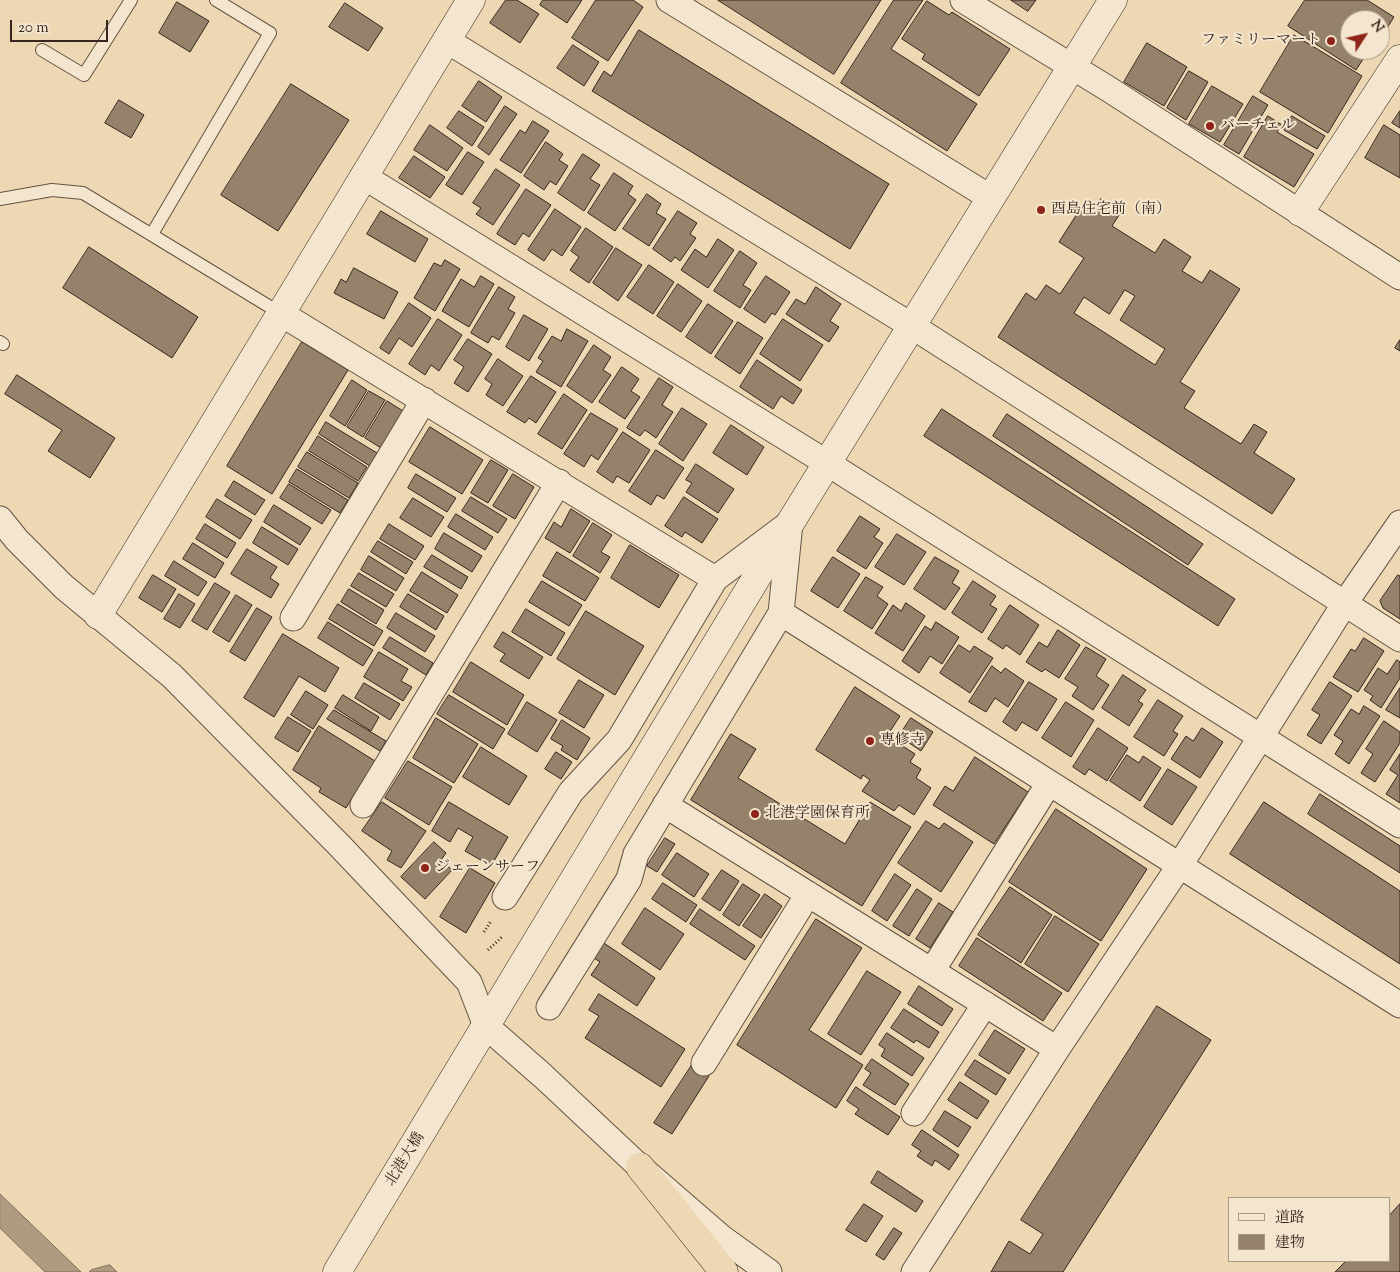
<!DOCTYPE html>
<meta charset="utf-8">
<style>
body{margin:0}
#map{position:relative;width:1400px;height:1272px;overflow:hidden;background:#eed8b3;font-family:"Sorts Mill Goudy","Noto Serif JP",serif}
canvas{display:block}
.legend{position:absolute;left:1228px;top:1197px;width:162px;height:65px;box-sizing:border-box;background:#f4e6ce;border:1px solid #a89988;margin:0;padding:6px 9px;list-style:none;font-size:15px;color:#35251e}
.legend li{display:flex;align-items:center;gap:10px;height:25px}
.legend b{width:25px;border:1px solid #a89988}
.north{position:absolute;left:1340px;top:10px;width:50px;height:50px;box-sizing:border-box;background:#f4e6ce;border:1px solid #a89988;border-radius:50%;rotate:55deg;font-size:14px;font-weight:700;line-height:20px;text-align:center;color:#35251e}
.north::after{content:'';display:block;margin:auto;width:18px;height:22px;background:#8f2418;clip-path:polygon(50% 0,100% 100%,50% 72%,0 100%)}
.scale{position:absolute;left:10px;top:20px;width:98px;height:22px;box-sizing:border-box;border:2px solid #35251e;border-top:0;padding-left:6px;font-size:15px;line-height:18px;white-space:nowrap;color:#35251e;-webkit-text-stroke:4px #f4e6ce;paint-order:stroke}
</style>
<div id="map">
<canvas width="1400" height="1272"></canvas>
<ul class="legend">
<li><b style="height:6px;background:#f4e6ce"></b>道路</li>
<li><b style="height:14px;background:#95826b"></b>建物</li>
</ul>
<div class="north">N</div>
<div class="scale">20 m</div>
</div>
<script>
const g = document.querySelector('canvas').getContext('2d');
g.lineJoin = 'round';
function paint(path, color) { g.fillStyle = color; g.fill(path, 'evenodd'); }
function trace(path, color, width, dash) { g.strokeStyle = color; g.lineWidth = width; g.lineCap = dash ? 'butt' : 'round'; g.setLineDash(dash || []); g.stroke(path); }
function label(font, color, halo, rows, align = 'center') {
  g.font = font + ' "Sorts Mill Goudy","Noto Serif JP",serif'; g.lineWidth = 4; g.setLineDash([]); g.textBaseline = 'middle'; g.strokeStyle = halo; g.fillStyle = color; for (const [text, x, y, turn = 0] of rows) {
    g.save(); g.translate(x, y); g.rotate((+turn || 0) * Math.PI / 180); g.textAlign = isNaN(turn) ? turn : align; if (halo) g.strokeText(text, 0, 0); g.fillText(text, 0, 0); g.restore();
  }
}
const water = new Path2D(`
 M0,1194L81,1272H45L0,1228Z
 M110,1265L117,1272H89L91,1270Z`);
paint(water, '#af9b80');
trace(water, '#7e6c59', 1);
const building = new Path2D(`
 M506,0H517L539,14L520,43L490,23Z
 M543,0H582L567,23L540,5Z
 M596,0H633L643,7L608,61L572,38Z
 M718,0H881L834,74Z
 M894,0H923L891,49L977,104L947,151L841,83Z
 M1011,0H1036L1028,11Z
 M1305,0H1367L1394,17L1387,28L1384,27L1380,33V20H1350V50H1369L1356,70L1288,26Z
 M927,1L949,15L952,12L1010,49L979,96L922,59L925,54L902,39Z
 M177,2L209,21L190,52L159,33Z
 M345,3L383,28L368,51L329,27Z
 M639,30L889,184L850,249L592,91L604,71L611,76Z
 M1294,35L1362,76L1328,133L1260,92Z
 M1147,43L1187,67L1164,106L1124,82Z
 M573,45L599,62L584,86L557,68Z
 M1189,71L1208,82L1186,120L1167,108Z
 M479,81L502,97L486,122L462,106Z
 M291,84L349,120L278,231L221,195Z
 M1212,86L1243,104L1220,142L1189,124Z
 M1253,96L1268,105L1239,154L1224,145Z
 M119,100L144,115L131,138L105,123Z
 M505,106L517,114L489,155L478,147Z
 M459,111L484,127L472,146L447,128Z
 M1400,111V128L1392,123Z
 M1268,116L1282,125L1277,132L1314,154L1294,187L1244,157Z
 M1292,116L1325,136L1317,149L1284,130Z
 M533,121L549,131L521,173L500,160L520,130L525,133Z
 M430,125L463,148L447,171L414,150Z
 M1384,125L1400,135V178L1365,158Z
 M546,142L563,154L559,160L568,166L556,185L550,181L544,190L524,176Z
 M468,152L484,162L462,195L446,185Z
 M583,154L600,165L590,179L600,185L584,211L558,193Z
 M414,156L445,177L430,198L399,178Z
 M496,169L520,185L493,225L476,214L481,208L473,203Z
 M614,173L633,186L628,194L636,200L615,231L588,213Z
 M526,189L551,205L529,237L523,233L515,245L497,234Z
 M647,194L661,204L656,213L666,219L649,246L623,229Z
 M1101,199L1121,212L1112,226L1155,253L1164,239L1191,257L1182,271L1202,283L1210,270L1240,289L1180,382L1195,391L1184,408L1241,444L1254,424L1267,432L1254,453L1295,479L1272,514L998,337L1026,293L1036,300L1046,285L1060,294L1084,258L1059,242L1082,206L1092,213ZM1125,290L1135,296L1120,320L1165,349L1155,365L1074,313L1084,297L1109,314Z
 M555,209L581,227L562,256L552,249L544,261L528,250Z
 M381,211L428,239L415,262L367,234Z
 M678,211L697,223L690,234L696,238L680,261L675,257L671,262L653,249Z
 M586,228L613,247L589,283L570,270L579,257L571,251Z
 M718,239L734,250L708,288L681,270L695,249L706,257Z
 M89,247L198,317L172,358L63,288Z
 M616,248L642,265L618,301L593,283Z
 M740,251L757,263L743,285L751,290L740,308L714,291Z
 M445,260L460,269L435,311L414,298L434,263L441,266Z
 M649,265L674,282L653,314L627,297Z
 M354,268L398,292L384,319L334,293L341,279L346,282Z
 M481,276L494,284L469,327L442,311L461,279L474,287Z
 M766,276L790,292L775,315L772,313L765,323L744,309Z
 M678,284L702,301L681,332L657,316Z
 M499,287L515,297L508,309L515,313L499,340L492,336L488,343L471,333Z
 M816,287L841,304L830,321L839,327L829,342L786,314L796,299L805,304Z
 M409,303L431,318L412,347L399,338L389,354L380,348Z
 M708,304L733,321L711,354L686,337Z
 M524,315L548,329L529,361L506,347Z
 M438,319L462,335L439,371L431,365L425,375L409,364Z
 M783,319L823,345L800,381L760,354Z
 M738,322L763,338L740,374L715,357Z
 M567,329L588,341L561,387L536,372L543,361L538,358L552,336L561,341Z
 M468,339L492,354L468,392L454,383L464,367L454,360Z
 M1400,340V351L1395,348Z
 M302,342L348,370L272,494L227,466Z
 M594,345L611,357L603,370L611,375L592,403L567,386Z
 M498,359L523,376L503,406L486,395L492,384L485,379Z
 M757,360L802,390L793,404L781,396L773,409L740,387Z
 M622,367L639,379L631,391L640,397L625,419L599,402Z
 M17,375L115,438L90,478L48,451L62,430L5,394Z
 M531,376L556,392L536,423L529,418L525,423L507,412Z
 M659,378L673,387L662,405L673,412L656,438L645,430L640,436L627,428Z
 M352,380L367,390L345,426L330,416Z
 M369,391L385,400L363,437L347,427Z
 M564,394L587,410L562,449L538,434Z
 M387,401L403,411L381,448L365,438Z
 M682,408L707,424L683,461L659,444Z
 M942,409L1235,599L1218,626L924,436Z
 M591,413L618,429L598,460L591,455L584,467L564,454Z
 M1007,414L1203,544L1188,565L993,436Z
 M326,422L377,453L370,466L319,434Z
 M731,425L764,447L747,475L713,453Z
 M430,427L483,460L462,494L409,462Z
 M623,432L650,450L629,483L617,476L613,483L597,472Z
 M318,436L367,467L358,481L309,451Z
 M656,450L684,468L664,499L657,495L651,505L629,491Z
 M307,452L358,483L349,498L298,467Z
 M491,460L508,470L488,503L471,493Z
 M696,464L734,489L718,513L686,492L692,483L686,480Z
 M297,469L348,500L340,513L289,482Z
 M416,474L456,498L447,512L408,488Z
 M513,474L534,487L515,519L493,506Z
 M234,481L265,500L255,515L225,496Z
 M289,484L331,510L322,524L280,498Z
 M471,497L507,519L498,533L462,511Z
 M684,497L718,519L702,543L685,532L682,537L665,526Z
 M413,498L444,517L431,537L400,518Z
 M217,499L252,520L240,539L206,517Z
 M274,505L311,528L300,545L264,522Z
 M571,509L590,521L570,553L545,538L554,522L561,527Z
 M456,514L493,537L485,550L448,527Z
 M860,516L880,529L874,537L883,543L866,569L837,551Z
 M593,523L612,535L601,552L610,557L600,573L573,556Z
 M205,524L236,543L227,558L196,539Z
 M389,524L424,546L415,560L380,539Z
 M262,527L298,549L288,565L253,543Z
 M444,533L482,556L472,572L435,549Z
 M897,534L926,552L904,585L875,567Z
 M378,541L413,562L406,574L371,552Z
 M193,543L224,563L215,578L183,559Z
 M630,545L679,575L659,608L611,578Z
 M247,549L277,567L270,578L279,584L271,598L231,574Z
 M557,552L599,578L585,601L543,576Z
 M432,555L468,577L461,589L424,567Z
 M369,556L404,578L396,591L361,570Z
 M833,557L860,574L838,608L811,591Z
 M935,557L959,571L952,583L960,588L945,610L914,589Z
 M174,561L207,582L198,596L165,576Z
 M422,572L458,595L447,613L410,591Z
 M359,573L394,594L386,607L351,586Z
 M153,575L176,589L162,612L139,598Z
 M1398,575L1400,576V619L1383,608L1380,601Z
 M866,577L883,587L877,596L888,604L872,629L844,611Z
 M542,581L582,605L569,626L529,602Z
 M973,581L996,596L990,605L997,609L982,633L952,613Z
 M215,583L230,592L207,630L192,621Z
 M349,589L384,610L376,624L341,602Z
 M179,594L195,604L180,628L164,619Z
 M408,594L444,616L436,630L400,607Z
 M236,595L252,605L229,642L213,632Z
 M906,603L925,616L903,651L875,633L893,605L901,611Z
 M338,604L383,631L374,646L329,619Z
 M1010,605L1039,625L1020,655L1006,645L1003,649L988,639Z
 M257,608L272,617L245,661L230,652Z
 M526,609L565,633L551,656L512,632Z
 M586,611L644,646L615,695L557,659Z
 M396,613L435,636L425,652L387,628Z
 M328,622L373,650L363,666L318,638Z
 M936,622L959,637L942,664L930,656L919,673L902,661L925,626L931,630Z
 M1058,630L1080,645L1059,678L1045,669L1042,672L1026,662L1039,642L1047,647Z
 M503,632L543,657L529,679L500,661L505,654L494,647Z
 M283,634L339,668L325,692L299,676L274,717L244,698Z
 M390,637L433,663L426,675L383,648Z
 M1364,638L1384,651L1358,692L1333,677L1351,649L1355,651Z
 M959,645L970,652L974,646L993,658L970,693L940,673Z
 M1086,647L1106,659L1096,676L1109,685L1093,710L1072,696L1078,687L1065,679Z
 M379,652L408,669L401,681L412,687L403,701L364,677Z
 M1397,660L1400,662V678L1381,708L1370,700L1373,696L1364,690L1378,668L1387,674Z
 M471,662L524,695L507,725L453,692Z
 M992,666L1001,673L1005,668L1024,681L1008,707L995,698L986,712L969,702Z
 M1123,675L1146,690L1138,701L1143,704L1129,726L1102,708Z
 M579,680L604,695L584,728L559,713Z
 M1029,682L1057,699L1037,731L1022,722L1016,731L1003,722Z
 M1330,682L1352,696L1321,744L1307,735L1320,715L1312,710Z
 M364,683L400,704L390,720L355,698Z
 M855,687L900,716L887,736L915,754L910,762L921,769L916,778L931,788L914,815L899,805L894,811L862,791L870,780L863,775L861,779L816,750Z
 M1400,688V718L1386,710Z
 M306,691L328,705L313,729L291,715Z
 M343,695L379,717L371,731L335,708Z
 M449,695L505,729L493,749L437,714Z
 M1158,700L1183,716L1173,731L1178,734L1164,756L1134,737Z
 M527,702L557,720L537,752L508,734Z
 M1066,702L1094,720L1071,757L1042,738Z
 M1364,706L1380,716L1349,764L1335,754L1343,741L1334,735L1351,709L1359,714Z
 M334,710L386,741L380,751L327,719Z
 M288,717L311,731L298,752L275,738Z
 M436,718L478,744L454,783L413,758Z
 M911,718L933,732L921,751L899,736Z
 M562,720L590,738L577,760L561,750L563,746L551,739Z
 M1384,721L1400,732V743L1375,782L1361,773L1373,754L1366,749Z
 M319,726L375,761L346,808L319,792L321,788L293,770Z
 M1098,728L1128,748L1107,781L1089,769L1085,775L1073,767Z
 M1202,728L1223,742L1200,778L1171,759L1186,736L1193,741Z
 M731,734L756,749L738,778L845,844L870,802L911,827L862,906L691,800Z
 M481,747L527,776L509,805L463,777Z
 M556,752L572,762L561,779L545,769Z
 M1400,754V803L1386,794L1398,775L1390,770Z
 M1127,755L1139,763L1143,756L1161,768L1140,801L1110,781Z
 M975,757L1028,792L994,844L933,805L945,786L953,791Z
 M408,761L452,787L429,825L385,798Z
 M1168,769L1197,787L1172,825L1144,807Z
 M1320,794L1400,846V873L1308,814Z
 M382,802L426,831L401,868L387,860L392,851L362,831Z
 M449,802L508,837L491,866L465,851L473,837L458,828L450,842L432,831Z
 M1264,802L1400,891V964L1230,854Z
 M1056,809L1147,869L1101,941L1009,882Z
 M926,821L939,829L944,823L973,842L941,892L898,863Z
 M665,838L675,844L657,872L647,866Z
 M434,842L446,853L441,860L452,870L425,899L401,877Z
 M677,853L709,874L694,897L662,875Z
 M470,868L495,883L466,933L440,917Z
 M722,870L739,881L720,911L702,899Z
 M895,874L911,885L887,921L872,911Z
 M663,883L697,905L686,922L652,899Z
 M743,884L760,895L739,926L723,915Z
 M1010,887L1052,915L1021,963L978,935Z
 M917,889L932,899L909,936L893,926Z
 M765,894L782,906L761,938L743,926Z
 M939,903L953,912L930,948L916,939Z
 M645,908L684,934L660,970L622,944Z
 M700,909L755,946L745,960L690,924Z
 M1055,916L1099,944L1068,992L1025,964Z
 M816,919L862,948L809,1030L863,1065L836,1108L737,1045Z
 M977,938L1062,993L1043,1021L959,966Z
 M601,941L655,978L637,1006L591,975L600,962L591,956Z
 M867,971L901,992L861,1055L828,1034Z
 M919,986L953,1009L942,1026L908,1004Z
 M599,994L685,1049L661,1087L585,1038L599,1016L589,1010Z
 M1157,1006L1211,1040L1063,1272H991L1009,1241L1030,1254L1043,1234L1021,1220Z
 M904,1009L939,1032L929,1048L916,1040L914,1043L891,1028Z
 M995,1030L1025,1049L1009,1074L979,1055Z
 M887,1033L924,1058L912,1076L881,1056L885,1049L879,1045Z
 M872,1059L909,1084L895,1105L863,1085L871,1073L865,1069Z
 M975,1060L1006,1079L996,1095L965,1075Z
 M692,1065L709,1076L672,1134L654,1123Z
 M960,1082L989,1101L977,1119L948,1100Z
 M856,1087L900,1117L888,1135L855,1114L859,1109L847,1101Z
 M945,1111L971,1127L958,1147L933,1130Z
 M922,1130L959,1155L949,1170L935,1160L932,1166L917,1156L921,1151L912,1145Z
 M878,1171L923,1201L916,1212L871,1183Z
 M864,1204L883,1216L866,1242L846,1230Z
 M1400,1204V1272H1335L1346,1261H1389V1216Z
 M894,1228L902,1233L884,1260L876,1255Z`);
paint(building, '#95826b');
trace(building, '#35251e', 1);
const lane = new Path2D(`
 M42,50L84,75L131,0
 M0,199L52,190L83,193L280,313
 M152,234L270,33L216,0
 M0,342L3,344`);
const street = new Path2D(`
 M669,0L991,198
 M963,0L1107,88L1400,277
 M446,40L912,326L1400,639
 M363,176L827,463L1400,825
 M280,313L715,579
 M0,519L17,540L64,587L172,676L339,845L469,982L486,1026L543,1076L640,1167L722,1238L769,1272
 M781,613L1400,1005
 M293,618L424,400
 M363,805L559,482
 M665,805L1057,1049
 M505,897L571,792L619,740L715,579L787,525
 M932,971L1049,783
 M549,1007L629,879L636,854L781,613L790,523
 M704,1063L808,894
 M914,1113L985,1004
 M914,1272L1057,1049L1180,865L1345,603L1400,523`);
const secondary = new Path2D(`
 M1300,212L1400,59
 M98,615L471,0
 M337,1272C478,1042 614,810 755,580C874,386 994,193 1113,0`);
const highway = new Path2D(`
 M640,1167L724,1272`);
trace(lane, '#635243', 14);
trace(street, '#635243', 27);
trace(secondary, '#35251e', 29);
trace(highway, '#35251e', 29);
trace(new Path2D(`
 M484,932L491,921
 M488,950L502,937`), '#35251e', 3, [1, 2.5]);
trace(lane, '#f4e6ce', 12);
trace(street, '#f4e6ce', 25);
trace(secondary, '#f4e6ce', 28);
trace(highway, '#eed8b3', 28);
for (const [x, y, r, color] of [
 [1331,41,5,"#8f2418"],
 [1210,126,5,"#8f2418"],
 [1041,210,5,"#8f2418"],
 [870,741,5,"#8f2418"],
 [755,814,5,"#8f2418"],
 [425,868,5,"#8f2418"]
]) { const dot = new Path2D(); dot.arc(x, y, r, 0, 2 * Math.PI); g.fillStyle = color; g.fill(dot); trace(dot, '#f4e6ce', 2); }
label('15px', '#35251e', '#f4e6ce', [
 ["ファミリーマート",1321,41,"right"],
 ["バーチェル",1220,126],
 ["酉島住宅前（南）",1051,210],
 ["専修寺",880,741],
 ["北港学園保育所",765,814],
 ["ジェーンサーフ",435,868]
], 'left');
label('15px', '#35251e', '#f4e6ce', [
 ["北港大橋",406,1160,-58]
]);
</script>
